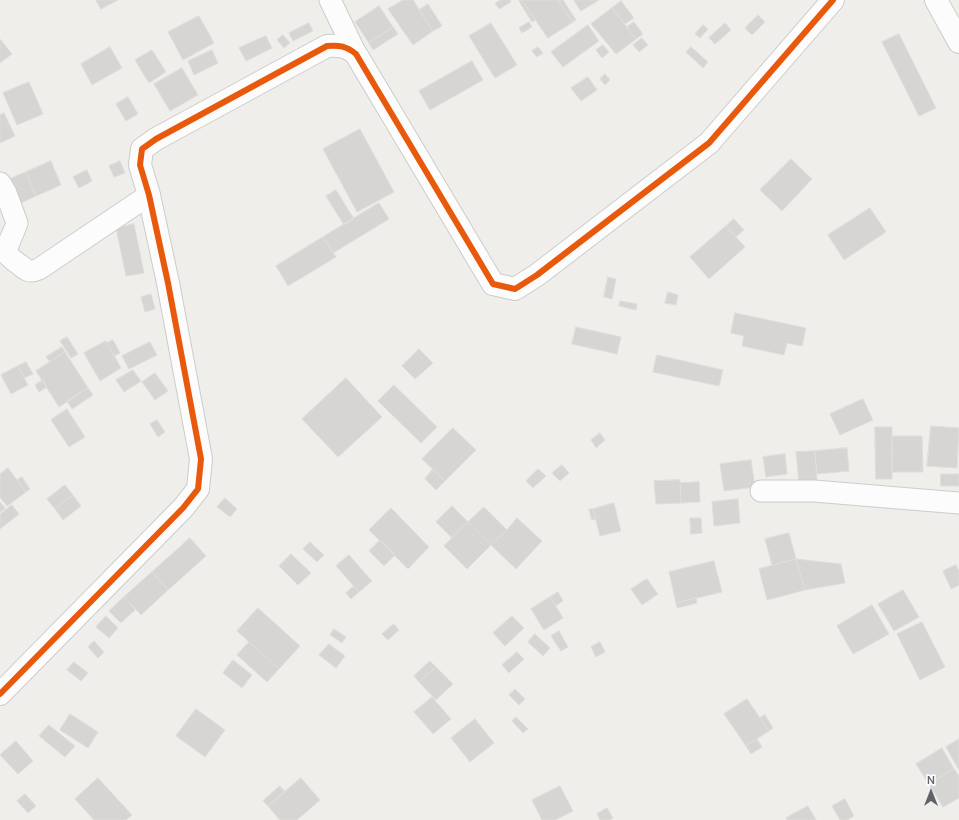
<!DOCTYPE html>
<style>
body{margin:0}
#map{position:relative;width:959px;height:820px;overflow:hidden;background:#efeeea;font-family:Manrope,sans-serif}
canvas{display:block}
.north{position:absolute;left:911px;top:772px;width:40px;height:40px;-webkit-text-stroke:3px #fff;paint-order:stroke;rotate:0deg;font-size:11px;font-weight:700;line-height:16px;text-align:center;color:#5f6368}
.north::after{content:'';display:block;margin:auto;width:14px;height:18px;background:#5f6368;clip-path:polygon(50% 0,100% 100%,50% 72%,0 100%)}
</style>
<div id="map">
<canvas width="959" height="820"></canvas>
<div class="north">N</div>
</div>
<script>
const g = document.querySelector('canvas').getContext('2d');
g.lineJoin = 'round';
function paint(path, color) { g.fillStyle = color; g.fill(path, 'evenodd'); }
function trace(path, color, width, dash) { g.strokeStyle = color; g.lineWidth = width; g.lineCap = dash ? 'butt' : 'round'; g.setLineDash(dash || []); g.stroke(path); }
const building = new Path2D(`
 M96,0H118L101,9Z
 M403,0H413L433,31L413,45L388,9Z
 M510,0L511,2L499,9L495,3L501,0Z
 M522,0L535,20L532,22L519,1Z
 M522,0H558L573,22L548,38Z
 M558,0H563L576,20L573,22Z
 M574,0H599L581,11Z
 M621,1L634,18L625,24L612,8Z
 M428,4L442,26L433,31L419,10Z
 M379,6L393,27L369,43L355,22Z
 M612,8L636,39L616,54L591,24Z
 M758,15L765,22L752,35L745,28Z
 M199,16L214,43L183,60L168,32Z
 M529,22L532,27L522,33L519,28Z
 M634,22L643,34L636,39L627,27Z
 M309,23L313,31L293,41L289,33Z
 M491,23L517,65L495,78L469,36Z
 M725,23L731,30L715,44L709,38Z
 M588,25L599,41L563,67L551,52Z
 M703,25L708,29L700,38L695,34Z
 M393,27L398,34L373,50L369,43Z
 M899,34L936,108L919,116L882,42Z
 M283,35L290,43L284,48L277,40Z
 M266,36L272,48L246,61L239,48Z
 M642,38L648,45L639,52L633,45Z
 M0,39L12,54L0,63Z
 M603,45L609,52L602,58L596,50Z
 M110,47L122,68L92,85L81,64Z
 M538,47L543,53L537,57L532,51Z
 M691,47L708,62L703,68L686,52Z
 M152,50L166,72L149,83L135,60Z
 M212,50L218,63L194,75L188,61Z
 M472,61L483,80L430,110L419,91Z
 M182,68L198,95L170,111L154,84Z
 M605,74L610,80L605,85L600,79Z
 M588,77L597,90L581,101L571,88Z
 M29,82L43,114L17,125L3,93Z
 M128,97L138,114L126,121L116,104Z
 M4,113L15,136L0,143V115Z
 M360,129L394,192L357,212L323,149Z
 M791,159L812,179L782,211L760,190Z
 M51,161L61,185L36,196L26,172Z
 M120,161L125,173L114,177L109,166Z
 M87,170L92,181L79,188L73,177Z
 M26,172L36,196L21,203L10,179Z
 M336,190L354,219L344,225L326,196Z
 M379,203L389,219L333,253L323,237Z
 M870,208L886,232L844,260L828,235Z
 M734,219L744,230L736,237L726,226Z
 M134,224L144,273L126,276L116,228Z
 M726,226L745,247L709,279L690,257Z
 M323,237L336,257L288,286L276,266Z
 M608,277L616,279L612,299L604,297Z
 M668,292L678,295L676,305L665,303Z
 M151,294L155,309L145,312L141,297Z
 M620,301L637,304L636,310L619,306Z
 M735,313L806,328L802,346L787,343L784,355L742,346L744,336L731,333Z
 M576,327L621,337L617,354L572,344Z
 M67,337L78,354L71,358L60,341Z
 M113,340L120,353L114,356L107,343Z
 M106,341L121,368L100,381L84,353Z
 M150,342L157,355L129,369L122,356Z
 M62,347L65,352L50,362L46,357Z
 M419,349L433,363L415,379L402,366Z
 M65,352L88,388L59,407L36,371Z
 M657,355L723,370L719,386L653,372Z
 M26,362L33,374L24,378L18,366Z
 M18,366L28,385L11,394L1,375Z
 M133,370L141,381L124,392L116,380Z
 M155,373L168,391L155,400L142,382Z
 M346,378L382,417L338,457L302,419Z
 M43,380L47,387L39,392L35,385Z
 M394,385L437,427L421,443L378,401Z
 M88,388L93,395L72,409L67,401Z
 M863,399L873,420L840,435L830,414Z
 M67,409L85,437L69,447L51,420Z
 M157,420L165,432L158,437L150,424Z
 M931,426L959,428L957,468L927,466Z
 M875,427H892V479H876Z
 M453,428L476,450L445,481L422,459Z
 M600,433L605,440L596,448L591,440Z
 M892,436H922L923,472H893Z
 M847,448L849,471L817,474L815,451Z
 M815,451L817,481L799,482L796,452Z
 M785,454L787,474L766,477L763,457Z
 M751,460L755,487L724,491L720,464Z
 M562,465L569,473L560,481L552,473Z
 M8,468L26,492L7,506L0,497V474Z
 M433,469L445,481L436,490L425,479Z
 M538,469L546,476L533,488L526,481Z
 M941,474H959V486H941Z
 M22,477L30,489L26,492L17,480Z
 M680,480L681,503L656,504L654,481Z
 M699,482L700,502L681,503L680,483Z
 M65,485L73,495L55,509L47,499Z
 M73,495L81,506L63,520L55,509Z
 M225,498L237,509L230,517L217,507Z
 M738,499L740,523L714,526L712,502Z
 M0,502L5,508L0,512Z
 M614,503L621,531L600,536L593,509Z
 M12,505L19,514L0,529V514Z
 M452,506L468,522L452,538L436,522Z
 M484,507L507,530L491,545L468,522Z
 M391,508L429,547L408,569L369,530Z
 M589,509H593L596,519L592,520Z
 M517,518L542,541L516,569L491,545L507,530Z
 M690,518H701L702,533L691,534Z
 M468,522L491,545L467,569L444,546Z
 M789,533L796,559L772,565L765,539Z
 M190,538L206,556L168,590L152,572Z
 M380,540L395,555L384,566L369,551Z
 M310,542L324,555L317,562L303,549Z
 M291,554L311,573L298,585L279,566Z
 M349,555L372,581L359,592L336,566Z
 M796,559L841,564L845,583L805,590Z
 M796,559L805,590L767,600L759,569Z
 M714,561L722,592L676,603L669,572Z
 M956,565L959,571V585L951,589L943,571Z
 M152,572L168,590L141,615L124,597Z
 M647,579L658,594L642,605L631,589Z
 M354,586L359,592L351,599L346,593Z
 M903,590L919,617L894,631L878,604Z
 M558,592L563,601L555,606L550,597Z
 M124,597L136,609L121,623L109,611Z
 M550,597L563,618L544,630L531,609Z
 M696,598L697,603L677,608L676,603Z
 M872,605L889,634L853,654L837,626Z
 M258,608L300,646L279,669L237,631Z
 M106,616L118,628L109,638L96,627Z
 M512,616L524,628L505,646L493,633Z
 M922,622L945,667L920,680L897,634Z
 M394,624L399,630L388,640L382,634Z
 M334,629L346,637L342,643L330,635Z
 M559,631L568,647L561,651L551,636Z
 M535,634L550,648L543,656L528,642Z
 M94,641L104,652L98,658L88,647Z
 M249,642L279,669L267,682L237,655Z
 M600,642L605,652L596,657L591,647Z
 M329,644L345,656L336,668L319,655Z
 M517,652L524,659L509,673L502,665Z
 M233,660L252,675L242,688L223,673Z
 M430,661L436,667L419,682L414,676Z
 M74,662L88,673L81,681L67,670Z
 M436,667L453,684L436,700L419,682Z
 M515,689L525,699L519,705L509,695Z
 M432,697L451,719L433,734L414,712Z
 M747,699L769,731L746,746L724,714Z
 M196,709L225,730L205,757L176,736Z
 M70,714L98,732L88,748L60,730Z
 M765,715L773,728L769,731L760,718Z
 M516,717L528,729L523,733L512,721Z
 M475,719L494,743L470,762L451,738Z
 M49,725L75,746L65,757L39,736Z
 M757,739L762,747L751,754L746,746Z
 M959,739V770L946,747Z
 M16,741L33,761L18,774L0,755Z
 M942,748L954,769L929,784L916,764Z
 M954,769L959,776V798L943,807L929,784Z
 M98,778L132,815L126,820H94L75,799Z
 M301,778L320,800L297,820H280L268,806Z
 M280,786L285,792L268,806L263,801Z
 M560,786L573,811L555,820H542L532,800Z
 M25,794L36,806L28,813L17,801Z
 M845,799L854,816L847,820H840L832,806Z
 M808,806L816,820H787L786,818Z
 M607,808L613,818L610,820H600L597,814Z`);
paint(building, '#d6d5d3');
trace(building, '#deddd9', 1);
const minor = new Path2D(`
 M330,0L356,54
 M0,183L6,193L17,223C15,231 4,248 8,255C11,259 16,262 20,265C27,271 30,273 39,269L149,195
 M761,491H814L959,503`);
const tertiary = new Path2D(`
 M936,0L959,42
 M0,694L183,508L198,489L201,459L168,283L149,195L140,165L142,149L156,139L327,46C340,45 346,46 356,54L493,284L515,289L537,275L709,143L833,0`);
trace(minor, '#cbcccc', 23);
trace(tertiary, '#cbcccc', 24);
trace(minor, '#fdfcfc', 21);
trace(tertiary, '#fdfcfc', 22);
trace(new Path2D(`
 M0,694L183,508L198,489L201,459L168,283L149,195L140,165L142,149L156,139L327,46C340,45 346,46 356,54L493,284L515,289L537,275L709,143L833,0`), '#e8590c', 6);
</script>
